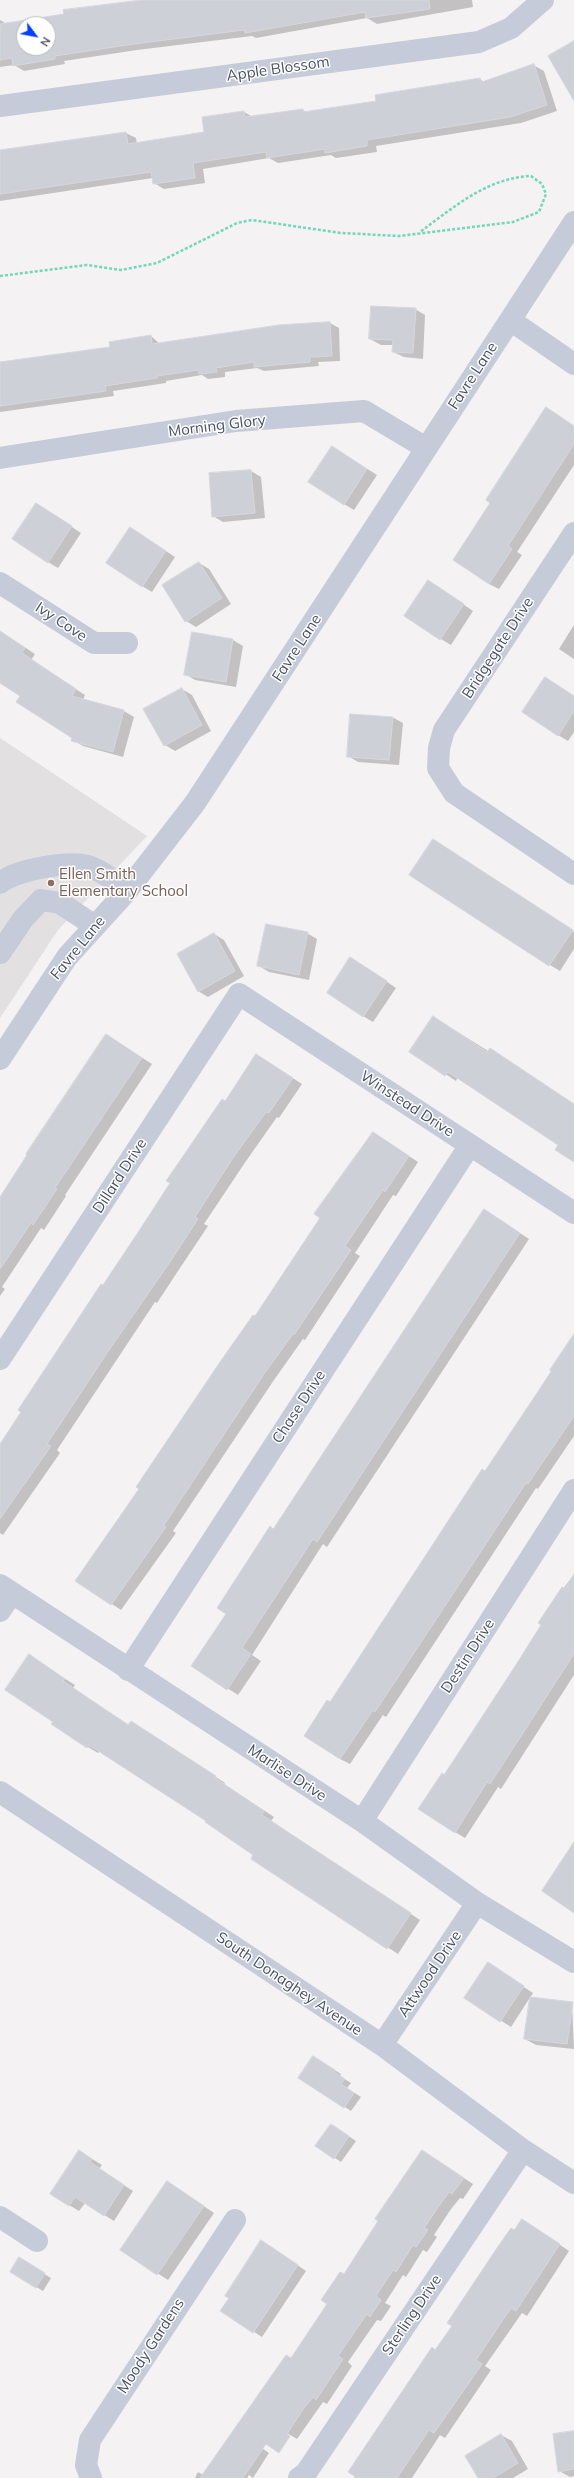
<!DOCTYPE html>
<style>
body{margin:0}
#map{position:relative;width:574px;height:2478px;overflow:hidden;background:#f4f2f2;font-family:Mulish,sans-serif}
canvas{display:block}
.north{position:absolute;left:16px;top:16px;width:40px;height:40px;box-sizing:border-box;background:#fff;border:1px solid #b5b9c0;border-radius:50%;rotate:122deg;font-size:11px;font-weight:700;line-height:16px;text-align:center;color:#475062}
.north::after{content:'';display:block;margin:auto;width:14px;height:18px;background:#0641fa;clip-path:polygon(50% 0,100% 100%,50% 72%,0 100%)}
</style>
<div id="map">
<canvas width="574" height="2478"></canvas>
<div class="north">N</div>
</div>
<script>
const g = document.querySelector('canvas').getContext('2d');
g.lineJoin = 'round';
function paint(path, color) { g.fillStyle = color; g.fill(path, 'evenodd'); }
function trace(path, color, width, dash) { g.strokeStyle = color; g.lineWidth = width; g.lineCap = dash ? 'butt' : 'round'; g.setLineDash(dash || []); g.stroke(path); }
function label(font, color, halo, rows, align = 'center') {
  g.font = font + ' Mulish,sans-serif'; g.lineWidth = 3; g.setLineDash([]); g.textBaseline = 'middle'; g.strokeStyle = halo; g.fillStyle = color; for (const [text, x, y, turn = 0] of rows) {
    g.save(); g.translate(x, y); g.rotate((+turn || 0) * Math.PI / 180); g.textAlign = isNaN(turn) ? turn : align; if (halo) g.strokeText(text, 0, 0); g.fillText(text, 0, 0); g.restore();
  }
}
paint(new Path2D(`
 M0,738L147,836L58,930L0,1018Z`), '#e2e0e1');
paint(new Path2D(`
 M150,0H472L473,7L377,24L367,18L256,38L252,36L137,50L64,61L65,64L24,71L14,65L0,67V20L7,24ZM24,24H48V48H24Z
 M533,65L544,71L557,111L521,123L376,146L377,152L336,158L331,155L278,163L269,158L203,169L205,183L164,189L154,183L153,178L0,201V151L126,133L136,138L137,144L206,133L203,118L244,112L253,117L303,110L308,113L377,102L480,79L484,82Z
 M415,309L425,315L423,359L404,357L393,352L394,345H381L370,339Z
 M330,323L339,328L340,361L318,362L319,366L264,371L257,368L225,372V377L208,379L202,375L166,381V383L113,391L114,396L0,412V363L111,348L151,336L160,344Z
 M574,426V465L517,552L522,555L499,589L489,584L492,503Z
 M332,447L377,475L354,510L344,504Z
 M251,471L261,477L265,518L223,522L213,516Z
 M46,510L81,533L58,568L48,562Z
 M140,534L175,557L152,592L142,586Z
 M199,563L209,569L231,604L196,627L186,621Z
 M438,587L473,611L451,645L441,639Z
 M574,625V659L559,649Z
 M0,631L35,654L31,660L85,695L83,700L124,711L134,717L123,757L83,746L73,740V738L21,696L0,682Z
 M192,633L233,640L243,646L236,687L195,680L185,674Z
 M546,678L574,696V732L568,741L558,735Z
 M182,689L192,695L211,731L175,751L165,745Z
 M392,717L403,723L399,765L358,762L348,756Z
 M443,847L574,932V949L560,971L550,965Z
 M307,933L317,939L309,980L269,972L259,966Z
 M214,934L224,940L244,976L208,997L198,991Z
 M361,964L396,988L373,1022L363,1016Z
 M443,1023L574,1104V1161L560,1145L458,1077L456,1081L411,1051Z
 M107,1035L152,1064L65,1195L66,1196L44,1230L41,1228L2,1287L5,1289L0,1296V1198Z
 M257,1055L302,1084L279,1118L277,1117L244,1164L204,1224L208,1226L180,1268L157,1303L155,1302L57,1450L60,1453L3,1535L0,1533V1445Z
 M383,1139L418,1162L396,1196L393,1195L355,1253L360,1256L305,1340L303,1339L274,1380L173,1531L176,1533L121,1610L76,1581L255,1318Z
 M494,1216L529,1239L327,1547L323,1544L252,1655L261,1661L238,1695L193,1666L227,1614L274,1530Z
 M574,1335V1436L538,1489L536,1488L386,1717L383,1715L350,1764L340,1759L331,1703L517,1425Z
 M574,1574V1675L501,1789L498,1787L465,1838L455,1832L445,1776L543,1624L539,1622Z
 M39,1662L75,1685L73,1688L129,1725L141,1728L225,1783L224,1784L274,1817L271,1821L420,1920L398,1954L252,1858L255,1854L144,1779L100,1750L98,1753L88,1747L52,1724L54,1721Z
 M498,1970L533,1993L511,2027L465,1998Z
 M572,2003L574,2049L536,2045L525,2039Z
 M320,2061L341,2074L340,2076L351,2083L347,2088L361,2097L351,2111L300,2078Z
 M338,2129L356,2141L341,2162L335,2158Z
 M89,2157L102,2165L99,2169L133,2191L114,2221L85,2203L79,2211L69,2205Z
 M432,2157L473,2184L463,2199L460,2198L451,2209L434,2235L437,2237L427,2252L423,2250L406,2277L403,2275L385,2303L391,2306L381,2321L377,2320L348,2362L352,2366L327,2404L323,2402L297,2439L287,2433L292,2359L328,2304L344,2275Z
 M177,2188L214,2213L168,2280L122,2250Z
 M532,2226L569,2251L527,2316L522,2313L485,2366L491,2370L445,2438L440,2435L412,2478H354L514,2231Z
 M270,2246L306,2271L262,2337L222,2311Z
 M19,2259L51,2278L43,2291L11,2272Z
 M574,2432V2476L570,2477L559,2471Z
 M242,2434L269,2453L253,2478L249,2475L247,2478H195L198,2472L203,2475Z
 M501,2435L512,2441L528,2469L513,2478H479Z`), '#0003');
const building = new Path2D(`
 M142,0H429L430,9L366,18L365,12L245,33L244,30L127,45L55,56V59L13,66L12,58L0,60V24L64,14L63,10ZM24,24H48V48H24Z
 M574,41V101L548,56Z
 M534,64L547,105L510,117L367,140V146L325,153V149L267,158L266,152L193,163L195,178L153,184L151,172L0,194V150L126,132L128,144L204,132L202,117L244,111L245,117L303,109V112L376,101L375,95L480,78L481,82Z
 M371,306L416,308L413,353L392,352L393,340L369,339Z
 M330,322L332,356L310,357V362L254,367V362L216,368L217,372L199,374L198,370L157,376V378L105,386L106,391L0,406V362L110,347L109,342L151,335L152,344L279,325Z
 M546,407L574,426V444L508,546L512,549L489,584L453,560L490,503L486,500Z
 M332,446L367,469L344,505L308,482Z
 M251,470L255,513L212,517L209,473Z
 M36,503L72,526L48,563L12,539Z
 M130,527L166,551L142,587L106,563Z
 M199,562L222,598L185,622L162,585Z
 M428,580L464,604L440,640L404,616Z
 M0,631L25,648L22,653L76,689L72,696L124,710L113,752L71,741L72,738L16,702L20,696L0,683Z
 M192,632L233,639L226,682L184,675Z
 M545,677L574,696V711L558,736L522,712Z
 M182,688L202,725L164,746L143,709Z
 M350,714L393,717L389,760L347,757Z
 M433,839L573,930L549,966L409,875Z
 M266,924L308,932L299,975L257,966Z
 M214,933L235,971L198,992L177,954Z
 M350,957L387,981L363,1017L327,993Z
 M433,1016L487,1052L490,1048L574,1104V1162L555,1150L558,1145L448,1072L445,1076L409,1052Z
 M106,1034L142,1058L55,1188L57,1189L33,1225L31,1223L0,1269V1197L27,1155L26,1154Z
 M256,1054L293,1078L269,1113L266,1112L233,1158L195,1217L198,1219L170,1262L107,1353L47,1444L51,1446L0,1519V1444L21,1412L18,1410L101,1284L103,1285L139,1231L170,1183L166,1181L190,1146L222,1099L225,1101Z
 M373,1132L409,1156L385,1192L383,1190L345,1246L351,1250L294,1335L293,1334L264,1374L164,1525L166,1527L111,1605L75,1581L139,1489L136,1487L220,1362L253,1315L255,1316L320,1218L314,1214Z
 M484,1209L520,1233L317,1542L313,1539L242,1648L251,1654L227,1690L191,1666L226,1614L217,1608L270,1526L273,1529Z
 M574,1334V1416L528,1484L526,1483L375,1712L373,1710L340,1759L304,1736L327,1700L330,1702L482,1469L485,1471L551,1372L550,1370Z
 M574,1574V1654L490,1784L487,1782L455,1833L418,1809L442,1773L444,1775L512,1671L541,1625L538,1623L562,1587L565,1589Z
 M29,1654L65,1679L63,1681L128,1725L131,1721L216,1776L215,1778L264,1811L262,1815L411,1913L387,1949L251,1859L253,1855L205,1822L206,1821L89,1745L87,1748L51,1724L53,1722L5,1690Z
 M574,1842V1913L542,1891Z
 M488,1962L524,1986L500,2022L464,1998Z
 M530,1997L573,2002L567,2044L524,2039Z
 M313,2056L335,2070L334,2072L345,2079L341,2084L354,2093L344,2108L298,2078Z
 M331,2124L349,2136L334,2159L315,2146Z
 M79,2150L92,2159L90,2162L124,2185L104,2216L75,2197L69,2206L50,2194Z
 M422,2150L464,2178L452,2194L449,2192L441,2203L424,2228L428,2230L416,2247L413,2245L396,2272L393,2270L376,2296L381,2300L370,2317L367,2314L338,2356L343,2359L316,2400L313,2397L304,2408L287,2434L290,2436L279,2453L266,2444L243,2478H200L286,2355L291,2358L327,2304L321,2300L340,2272L344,2274L378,2221L375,2219Z
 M167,2181L204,2206L157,2275L120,2250Z
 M522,2219L560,2244L516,2311L511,2308L476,2360L482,2364L434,2433L429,2430L397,2478H357L348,2472L432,2347L435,2350L452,2326L447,2323L499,2245L511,2228L514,2230Z
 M261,2240L298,2265L253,2333L220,2311L229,2298L225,2296Z
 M19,2257L45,2273L36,2288L10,2272Z
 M574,2431V2469L558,2472L553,2434Z
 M501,2434L518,2463L493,2478H478L465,2456Z`);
paint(building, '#ced0d8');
trace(building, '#d5d6de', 1);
trace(new Path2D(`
 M0,276L87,265L121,270L157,263L237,223L252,220L341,233L399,236L513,222L539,212L546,194L542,184L531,176C487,178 454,207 420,232`), '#71d7b9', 2.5, [3, 2]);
trace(new Path2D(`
 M0,106L479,42L511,28L543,0
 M510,320L574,364
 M0,458L236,421L364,411L426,448
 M574,533L444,730L439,748L438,768L454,793L574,874
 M0,583L94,643H127
 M0,883C15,870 72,859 91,867C105,872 115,883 126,892
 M0,953L23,919L41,900L60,903L95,926
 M0,1059L67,957L126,892L195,803L574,222
 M0,1359L239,994L574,1213
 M0,1585L362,1821L477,1903L574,1962
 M0,1611L12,1593
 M128,1670L470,1145
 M0,1792L382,2045L523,2150L574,2183
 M362,1821L574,1490
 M382,2045L477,1903
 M0,2217L37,2241
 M91,2478L86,2465L90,2440L235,2220
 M299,2478L306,2473L523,2150`), '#c5cbd8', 22);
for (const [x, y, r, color] of [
 [51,883,4,"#8d6e63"]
]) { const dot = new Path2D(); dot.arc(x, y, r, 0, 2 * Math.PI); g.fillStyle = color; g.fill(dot); trace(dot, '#fff', 1.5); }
label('15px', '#475062', '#fff', [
 ["Apple Blossom",278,69,-8],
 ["Favre Lane",473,376,-57],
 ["Morning Glory",217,426,-7],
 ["Ivy Cove",61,622,33],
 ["Favre Lane",297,648,-57],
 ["Bridgegate Drive",498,648,-57],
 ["Favre Lane",78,948,-51],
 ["Winstead Drive",407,1104,33],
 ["Dillard Drive",120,1176,-57],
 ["Chase Drive",299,1407,-57],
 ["Destin Drive",468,1656,-57],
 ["Marlise Drive",287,1773,33],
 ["Attwood Drive",430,1974,-56],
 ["South Donaghey Avenue",289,1984,34],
 ["Sterling Drive",412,2315,-56],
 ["Moody Gardens",151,2346,-57]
]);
label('15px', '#785e54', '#fff', [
 ["Ellen Smith",59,874],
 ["Elementary School",59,891]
], 'left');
</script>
